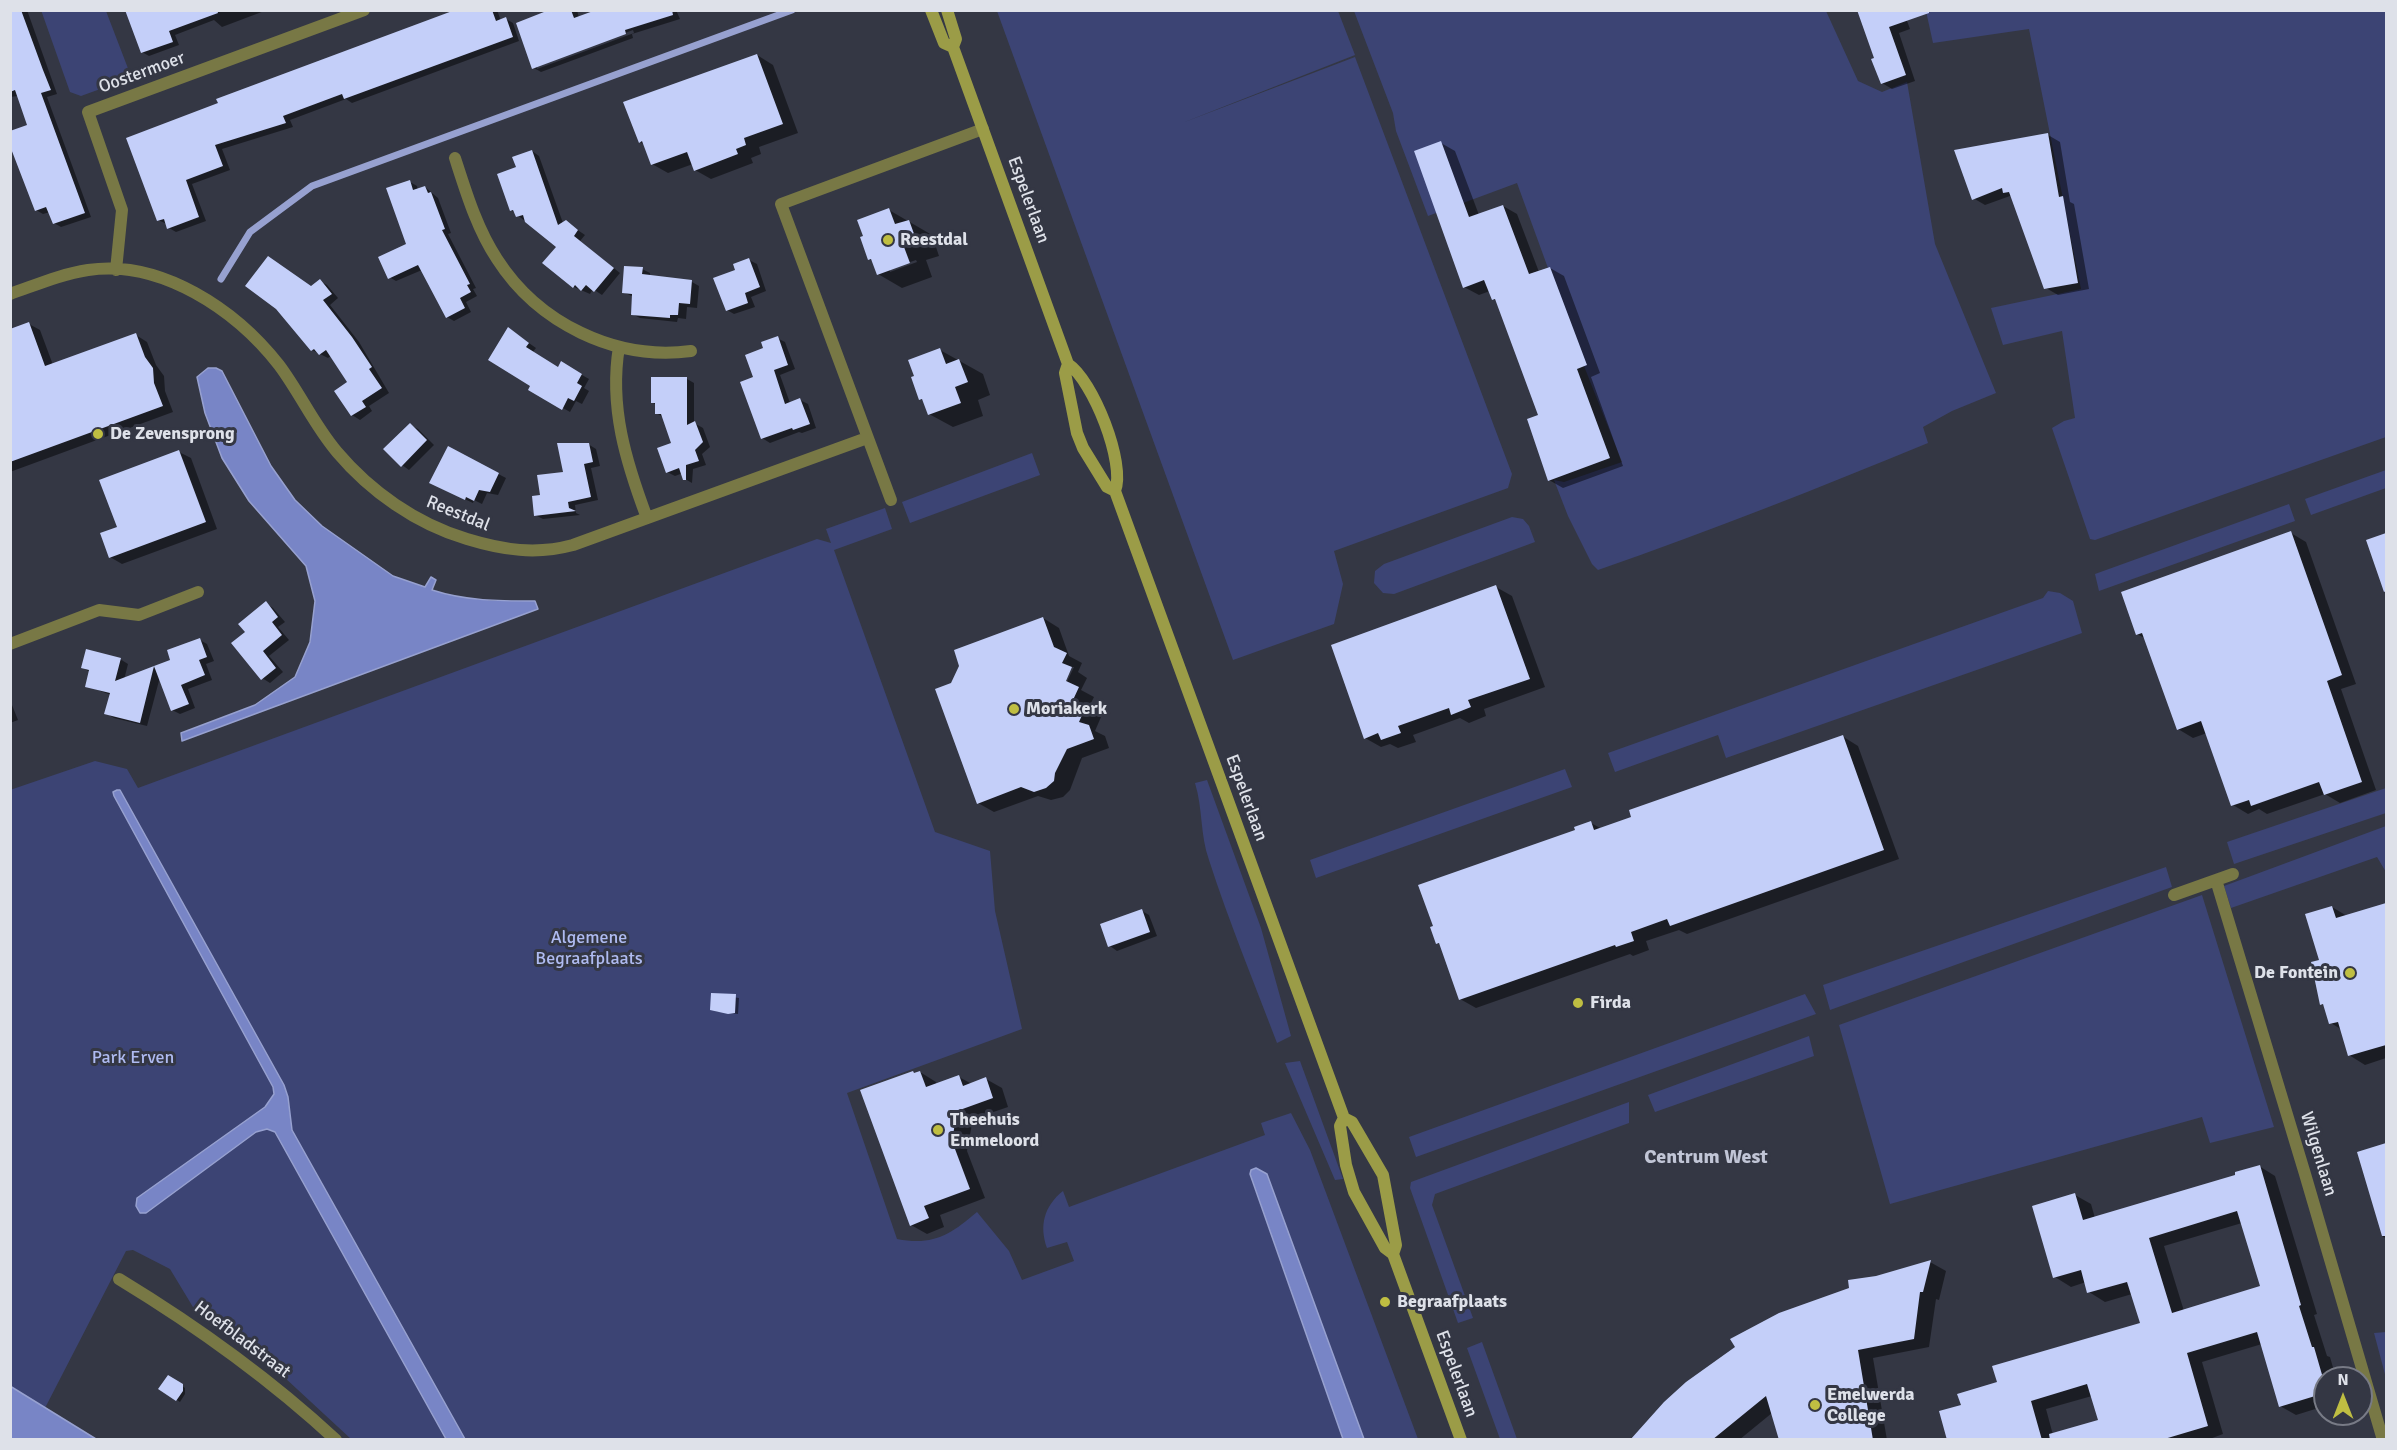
<!DOCTYPE html>
<style>
body{margin:0}
#map{position:relative;width:2397px;height:1450px;overflow:hidden;background:#343744;font-family:Signika,sans-serif}
canvas{display:block}
.frame{position:absolute;inset:0;border:12px solid #dee1e9;pointer-events:none}
.north{position:absolute;left:2313px;top:1366px;width:60px;height:60px;box-sizing:border-box;background:#343744;border:2px solid #787b86;border-radius:50%;rotate:0deg;font-size:16px;font-weight:700;line-height:24px;text-align:center;color:#dee1e9}
.north::after{content:'';display:block;margin:auto;width:21px;height:27px;background:#bfbe42;clip-path:polygon(50% 0,100% 100%,50% 72%,0 100%)}
</style>
<div id="map">
<canvas width="2397" height="1450"></canvas>
<div class="frame"></div>
<div class="north">N</div>
</div>
<script>
const g = document.querySelector('canvas').getContext('2d');
g.lineJoin = 'round';
function paint(path, color) { g.fillStyle = color; g.fill(path, 'evenodd'); }
function trace(path, color, width, dash) { g.strokeStyle = color; g.lineWidth = width; g.lineCap = dash ? 'butt' : 'round'; g.setLineDash(dash || []); g.stroke(path); }
function label(font, color, halo, rows, align = 'center') {
  g.font = font + ' Signika,sans-serif'; g.lineWidth = 6; g.setLineDash([]); g.textBaseline = 'middle'; g.strokeStyle = halo; g.fillStyle = color; for (const [text, x, y, turn = 0] of rows) {
    g.save(); g.translate(x, y); g.rotate((+turn || 0) * Math.PI / 180); g.textAlign = isNaN(turn) ? turn : align; if (halo) g.strokeText(text, 0, 0); g.fillText(text, 0, 0); g.restore();
  }
}
paint(new Path2D(`
 M41,10L106,11L129,71L125,80L81,96L70,92Z
 M997,11H1338L1355,55L1182,123L1355,57L1512,474L1508,488L1334,551L1343,584L1334,624L1233,660Z
 M1354,11H1826L1858,81L1882,92L1907,82L1935,244L1996,393L1952,411L1923,427L1928,443C1819,488 1710,531 1598,570L1592,564L1568,516L1554,480L1564,482L1622,462L1580,356L1517,183L1428,216L1396,131L1393,113Z
 M1926,11H2386V437L2095,540L2090,539L2052,428L2064,421L2075,418L2062,331L2003,345L1991,308L2081,289L2029,29L1933,43Z
 M1032,453L1040,475L910,523L902,502Z
 M2386,470V488L2311,515L2305,499Z
 M2289,504L2295,521L2099,591L2095,574Z
 M885,508L892,529L834,550L935,832L990,851L995,911L1022,1029L847,1093L897,1239C933,1246 950,1235 977,1212L1009,1251L1022,1280L1074,1261L1067,1242L1047,1248C1039,1226 1044,1206 1063,1191L1069,1207L1265,1135L1261,1123L1291,1113L1310,1150L1418,1439H1364L1267,1174L1250,1175L1343,1439H465L292,1130L288,1097L141,1212H146L256,1132L267,1129L275,1132L446,1439H351L284,1377L196,1312L170,1269L133,1250L126,1251L45,1408L11,1386L10,790L95,761L127,769L138,788L817,539L831,543L826,529Z
 M1512,517L1523,519L1529,526L1535,542L1394,594L1383,593L1374,583L1375,571L1384,564Z
 M2048,591L2060,593L2073,601L2082,633L1726,758L1718,735L1615,772L1608,753L2043,598Z
 M1565,769L1572,787L1316,878L1310,860Z
 M1207,780L1261,928L1291,1036L1277,1043C1254,982 1229,922 1209,860C1200,835 1203,809 1195,783Z
 M2386,788V813L2234,864L2227,842Z
 M2386,826V872L2377,857L2231,908L2224,886Z
 M2166,867L2172,887L1830,1010L1823,985Z
 M2202,895L2274,1127L2210,1143L2202,1117L1890,1204L1839,1025Z
 M1805,994L1816,1014L1416,1157L1409,1137Z
 M1809,1036L1814,1056L1655,1112L1648,1095Z
 M1300,1061L1343,1179L1335,1180L1285,1063Z
 M1629,1102V1123L1435,1194L1432,1205L1473,1318L1458,1323L1410,1188L1411,1182Z
 M2386,1332V1378L2374,1333Z
 M1482,1342L1517,1439H1500L1467,1348Z`), '#3c4474');
const water = new Path2D(`
 M208,368H216L222,371L271,466L295,500L322,526L393,576L425,587L431,577L436,580L432,590C466,601 499,601 535,601L538,609L182,741L181,733L255,705L295,677L310,642L315,601L306,566L249,501L222,458L205,413L197,377Z
 M117,790H120L284,1085L288,1097L292,1130L465,1439H446L275,1132L267,1129L256,1132L146,1213H140L136,1206L137,1198L265,1107L274,1094L273,1087L114,796L113,792Z
 M1256,1168L1267,1174L1364,1439H1343L1250,1174L1251,1170Z
 M10,1386L96,1439H11Z`);
paint(water, '#7885c6');
trace(water, '#97a1d0', 1.5);
paint(new Path2D(`
 M10,10H27L57,94L47,97L91,217L61,227L54,223L50,212L43,214L36,210L29,126L18,96L10,97Z
 M126,10H267L222,27L214,20L175,35L179,45L149,56L142,52Z
 M459,10H497L501,21L506,19L513,23L519,41L352,103L346,99L290,120L293,127L222,149L230,170L192,184L206,221L176,232L169,228L167,224L158,220L128,139Z
 M554,10H577L579,18L600,10H676L680,19L632,34L633,38L541,72L534,68ZM633,30L634,33L537,69V66Z
 M1859,10H1903L1910,29L1899,33L1915,81L1892,89L1882,83L1876,59Z
 M757,55L773,65L798,133L759,147L761,154L751,158L753,163L711,179L695,170L693,164L668,173L652,164L645,145L640,142Z
 M2048,135L2060,142L2070,202L2074,204L2089,289L2058,295L2046,288L2013,197L2010,196L1985,205L1973,198Z
 M1441,143L1455,151L1479,215L1503,206L1517,214L1539,272L1550,268L1564,276L1600,373L1591,377L1623,466L1563,488L1549,480L1540,416L1498,302L1493,299L1490,291L1479,295L1464,287Z
 M532,151L539,156L563,223L566,222L585,235L580,241L620,273L602,295L593,289L590,294L574,287L558,247L511,210L518,168Z
 M410,182L417,186L418,190L425,187L438,198L451,233L448,234L476,288L473,289L477,296L466,302L471,312L454,321L447,317L422,270L396,281L389,277L408,245Z
 M889,210L932,235L939,256L926,260L932,277L902,288L878,274L874,262L869,259ZM916,260L917,262L890,272V269Z
 M749,260L757,264L766,291L751,297L755,307L734,314L727,310L737,271Z
 M642,269L650,273V277L692,282L699,286L697,308L687,307L686,319L678,318L677,322L640,318L632,314L634,297L623,292Z
 M320,281L327,285L338,298L330,305L359,342L389,393L369,406L372,411L360,420L352,415L336,391L349,382L332,355L328,358L312,350V287Z
 M29,324L40,330L53,365L136,335L147,342L156,365L164,376L165,391L173,412L10,472V330Z
 M516,334L536,348L532,353L558,369L561,363L589,379L584,388L589,391L582,404L576,401L570,412L530,389L532,386Z
 M777,338L785,342L795,369L780,375L790,403L800,400L808,404L816,428L802,433L799,432L770,443L762,438L765,349Z
 M940,350L983,374L990,395L978,400L983,416L953,427L929,414L924,401L920,399L916,377Z
 M687,379L694,383V423L703,428L710,447L702,454L706,465L693,469L692,483L685,479L683,473L675,476L667,472L673,444L663,417L656,413V405L652,402Z
 M410,425L418,429L434,445L409,470L402,465Z
 M588,444L596,449L600,466L591,468L598,500L575,505L576,513L580,515L543,519L535,515L541,496Z
 M448,448L506,478L498,495L487,493L482,504L474,500L473,503L439,487Z
 M179,452L191,458L217,529L122,564L110,557L118,528Z
 M2291,533L2306,542L2356,684L2341,689L2376,790L2340,803L2325,794L2267,814L2259,809L2248,814L2233,805L2207,733L2193,738L2178,729L2146,639L2137,634Z
 M2386,534V595L2368,541Z
 M1496,587L1512,596L1545,687L1484,709L1486,716L1469,723L1460,718L1413,735L1416,742L1398,748L1390,744L1381,747L1365,738Z
 M266,603L273,608L285,622L278,627L289,640L269,656L283,672L270,683L262,678L247,632Z
 M1043,618L1059,628L1069,656L1082,663L1078,672L1087,678L1081,690L1094,697L1088,709L1101,717L1095,731L1105,736L1109,748L1082,758L1070,790L1063,797L1051,800L1038,796L994,812L978,803L952,684ZM1071,667H1074L1064,688L1061,687Z
 M200,640L207,644L214,661L206,664L212,680L188,689L195,708L180,714L172,710L160,677L147,726L114,718L106,713L111,695L87,686L90,672L83,668L120,659L128,664L124,680L154,668L157,670Z
 M10,700L18,720L10,723Z
 M1842,736L1858,746L1899,859L1687,934L1679,930L1646,941L1649,950L1633,956L1630,954L1476,1008L1460,999L1441,945L1437,943L1577,830L1591,823L1602,829Z
 M2386,905V1058L2365,1065L2349,1055L2342,1030L2331,1023L2326,1007L2322,1004L2332,907L2347,916Z
 M1142,911L1149,915L1157,936L1117,951L1110,946Z
 M713,994L739,998L738,1014L715,1011Z
 M920,1072L936,1082L937,1085L959,1077L972,1084L986,1079L1002,1088L1008,1107L973,1119L967,1151L985,1198L940,1215L944,1227L927,1234L911,1225L915,1074Z
 M2386,1145V1238L2383,1237L2359,1153Z
 M2259,1166L2275,1176L2317,1314L2314,1315L2327,1356L2330,1357L2336,1378H2325V1406L2296,1415L2280,1406L2262,1344L2202,1362L2223,1434L2207,1440H1949L1962,1406L1999,1383L2141,1324L2132,1294L2105,1302L2089,1292L2086,1282L2071,1287L2055,1277L2075,1195L2091,1204L2095,1218L2237,1176ZM2242,1223L2262,1287L2184,1311L2164,1246ZM2092,1396L2100,1421L2053,1435L2046,1409Z
 M1930,1262L1946,1271L1939,1300L1936,1299L1929,1347L1873,1358L1887,1440H1780L1772,1413L1739,1440H1632L1851,1289L1876,1277Z
 M169,1377L185,1388V1394L180,1402L160,1389Z`), '#0007');
trace(new Path2D(`
 M221,279L250,232L312,186L792,10`), '#97a1d0', 7);
paint(new Path2D(`
 M10,10H21L43,70L51,90L41,93L85,213L53,224L46,207L35,211L10,146V131L27,125L15,90L10,92Z
 M125,10H217L218,13L169,31L173,42L141,53Z
 M455,10H492L496,21L506,17L513,37L344,99L342,94L283,116L286,123L215,145L223,166L186,180L199,217L167,229L164,219L157,221L126,138L218,103L216,99Z
 M549,10H571L574,18L596,10H672L673,15L625,30L626,34L532,69L516,23Z
 M1857,10H1929V13L1889,27L1906,75L1881,84L1871,59L1874,58Z
 M757,54L783,124L744,138L746,145L736,149L738,154L694,171L687,152L651,165L642,141L639,143L623,102Z
 M2048,133L2059,197L2063,196L2078,283L2044,289L2009,192L2003,193L2002,188L1972,200L1954,150Z
 M1441,141L1469,217L1503,205L1529,274L1550,267L1587,365L1577,369L1610,458L1548,481L1527,419L1538,415L1495,299L1492,300L1484,280L1463,288L1414,151Z
 M532,150L558,225L566,220L578,230L574,236L614,268L594,292L586,285L581,291L575,285L573,288L542,263L556,247L525,222L523,215L516,217L513,210L510,211L497,174L516,167L512,157Z
 M410,180L413,190L425,186L428,193L431,192L445,229L442,230L470,284L467,285L471,292L460,298L465,308L446,318L418,265L388,279L378,257L406,244L386,188Z
 M889,208L895,224L909,220L917,242L904,247L910,263L877,275L871,259L868,260L860,237L863,236L857,220Z
 M268,256L311,286L320,279L332,294L323,300L352,337L372,367L369,369L382,388L362,401L366,407L351,416L334,391L347,382L326,350L319,355L314,349L311,351L276,309L245,286Z
 M749,258L760,287L745,293L748,303L726,311L713,278L735,270L733,264Z
 M624,266L643,267L642,274L692,280L690,304L679,303L678,315H670V318L631,315L632,294L622,293Z
 M29,322L45,366L136,333L145,357L153,368L154,383L163,406L10,462V329Z
 M508,327L529,343L526,347L558,367L561,361L582,374L577,383L582,386L574,401L568,398L562,410L528,390L530,386L488,360Z
 M778,336L788,365L774,370L785,404L800,398L810,424L793,430L792,428L761,439L740,382L753,377L745,355L763,348L761,342Z
 M940,348L946,364L959,359L968,382L955,387L961,403L928,415L922,399L919,400L911,377L914,376L908,360Z
 M651,377H687V425L695,421L703,442L695,450L699,461L686,465V480H683L679,468L666,473L657,448L671,443L661,414H655V403H651Z
 M410,423L427,440L401,467L383,449Z
 M557,443H589L593,462L584,464L591,497L568,502L569,508L576,511L534,516L532,496L540,495L537,475L563,472Z
 M448,446L499,473L490,492L479,490L474,501L466,497L465,500L429,483Z
 M179,450L206,522L109,558L100,533L117,527L99,480Z
 M2291,531L2342,675L2327,681L2362,782L2324,795L2319,782L2251,806L2249,800L2231,806L2201,721L2177,730L2142,633L2136,635L2121,592Z
 M2386,533V591L2384,592L2366,540Z
 M1496,585L1530,679L1468,700L1471,707L1451,715L1449,708L1398,726L1401,733L1381,740L1378,733L1364,739L1331,645Z
 M266,601L278,617L272,622L282,635L263,651L276,668L261,680L231,643L245,632L238,624Z
 M1043,617L1054,647L1067,653L1062,663L1072,667L1066,681L1079,687L1073,700L1086,706L1079,722L1089,725L1094,739L1067,749L1055,773L1054,781L1046,788L1034,792L1021,787L977,804L935,689L951,683L959,666L954,650Z
 M200,638L207,657L199,660L205,675L181,685L189,704L171,711L154,666L170,660L167,650Z
 M86,649L121,658L115,681L154,666L140,723L104,714L110,693L85,687L89,670L81,668Z
 M1843,735L1884,850L1670,926L1667,919L1631,932L1634,941L1616,947L1615,945L1459,1000L1439,943L1436,944L1430,927L1433,926L1418,885L1575,830L1574,827L1591,821L1594,830L1631,817L1629,810Z
 M2386,903V1045L2348,1056L2338,1022L2329,1024L2323,1004L2320,1005L2311,962L2319,960L2305,914L2332,906L2336,918Z
 M1142,909L1150,932L1108,947L1100,924Z
 M711,993L736,994L735,1013L728,1014L710,1010Z
 M913,1071L914,1073L920,1071L926,1087L959,1075L963,1086L986,1077L993,1098L957,1111L952,1141L970,1189L924,1206L929,1218L910,1226L860,1090Z
 M2386,1143V1236H2382L2357,1152Z
 M2260,1165L2301,1305L2299,1306L2312,1347H2314L2325,1385V1393L2279,1407L2257,1332L2187,1353L2208,1426L2161,1440H2050L2049,1434L2098,1420L2087,1384L2031,1401L2042,1440H1947L1939,1411L1961,1405L1957,1394L1997,1382L1992,1366L2140,1323L2127,1282L2087,1293L2081,1270L2053,1278L2032,1206L2075,1193L2083,1220L2235,1175V1172ZM2237,1211L2260,1286L2172,1313L2149,1238Z
 M1931,1260L1923,1292H1920L1914,1339L1858,1350L1873,1440H1779L1766,1396L1712,1440H1630L1664,1402L1686,1382L1735,1347L1730,1339L1779,1313L1849,1288L1848,1280L1876,1276Z
 M168,1375L183,1384V1391L176,1401L158,1389Z`), '#c4cff9');
trace(new Path2D(`
 M455,158C466,192 477,229 497,259C538,323 615,361 691,351
 M116,270L122,210L88,112L364,10
 M10,294C36,285 61,274 88,270C161,259 236,310 279,365C300,393 314,425 337,452C370,491 416,524 467,539C503,550 536,555 573,545L867,438
 M619,347C609,407 626,462 647,518
 M891,500L781,204L983,129
 M10,644L99,610L139,615L198,592
 M2216,880L2305,1174L2383,1440
 M2174,895L2233,874
 M119,1279C198,1327 268,1377 336,1440`), '#787845', 12);
trace(new Path2D(`
 M931,10L944,43L953,47
 M947,10L956,39L953,47L1068,364C1093,380 1126,464 1115,491L1344,1118L1340,1126L1346,1165L1354,1192L1385,1248L1393,1254L1461,1440
 M1068,364L1065,373L1077,433L1083,448L1107,487L1115,491
 M1344,1118L1352,1122L1383,1175L1396,1245L1393,1254`), '#9b9c47', 12);
for (const [x, y, r, color] of [
 [888,240,6,"#bfbe42"],
 [98,434,6,"#bfbe42"],
 [1014,709,6,"#bfbe42"],
 [2350,973,6,"#bfbe42"],
 [1578,1003,6,"#bfbe42"],
 [938,1130,6,"#bfbe42"],
 [1385,1302,6,"#bfbe42"],
 [1815,1405,6,"#bfbe42"]
]) { const dot = new Path2D(); dot.arc(x, y, r, 0, 2 * Math.PI); g.fillStyle = color; g.fill(dot); trace(dot, '#343744', 2); }
label('18px', '#dee1e9', '#343744', [
 ["Oostermoer",142,73,-20],
 ["Espelerlaan",1028,200,70],
 ["Reestdal",458,514,22],
 ["Espelerlaan",1246,798,70],
 ["Wilgenlaan",2318,1154,73],
 ["Hoefbladstraat",242,1340,37],
 ["Espelerlaan",1456,1374,70]
]);
label('bold 18px', '#dee1e9', '#343744', [
 ["Reestdal",900,240],
 ["De Zevensprong",110,434],
 ["Moriakerk",1026,709],
 ["De Fontein",2338,973,"right"],
 ["Firda",1590,1003],
 ["Theehuis",950,1120],
 ["Emmeloord",950,1141],
 ["Begraafplaats",1397,1302],
 ["Emelwerda",1827,1395],
 ["College",1827,1416]
], 'left');
label('18px', '#afbbf1', '#343744', [
 ["Algemene",589,938],
 ["Begraafplaats",589,959],
 ["Park Erven",133,1058]
]);
label('bold 20px', '#c1c5d6', '#343744', [
 ["Centrum West",1706,1158]
]);
</script>
